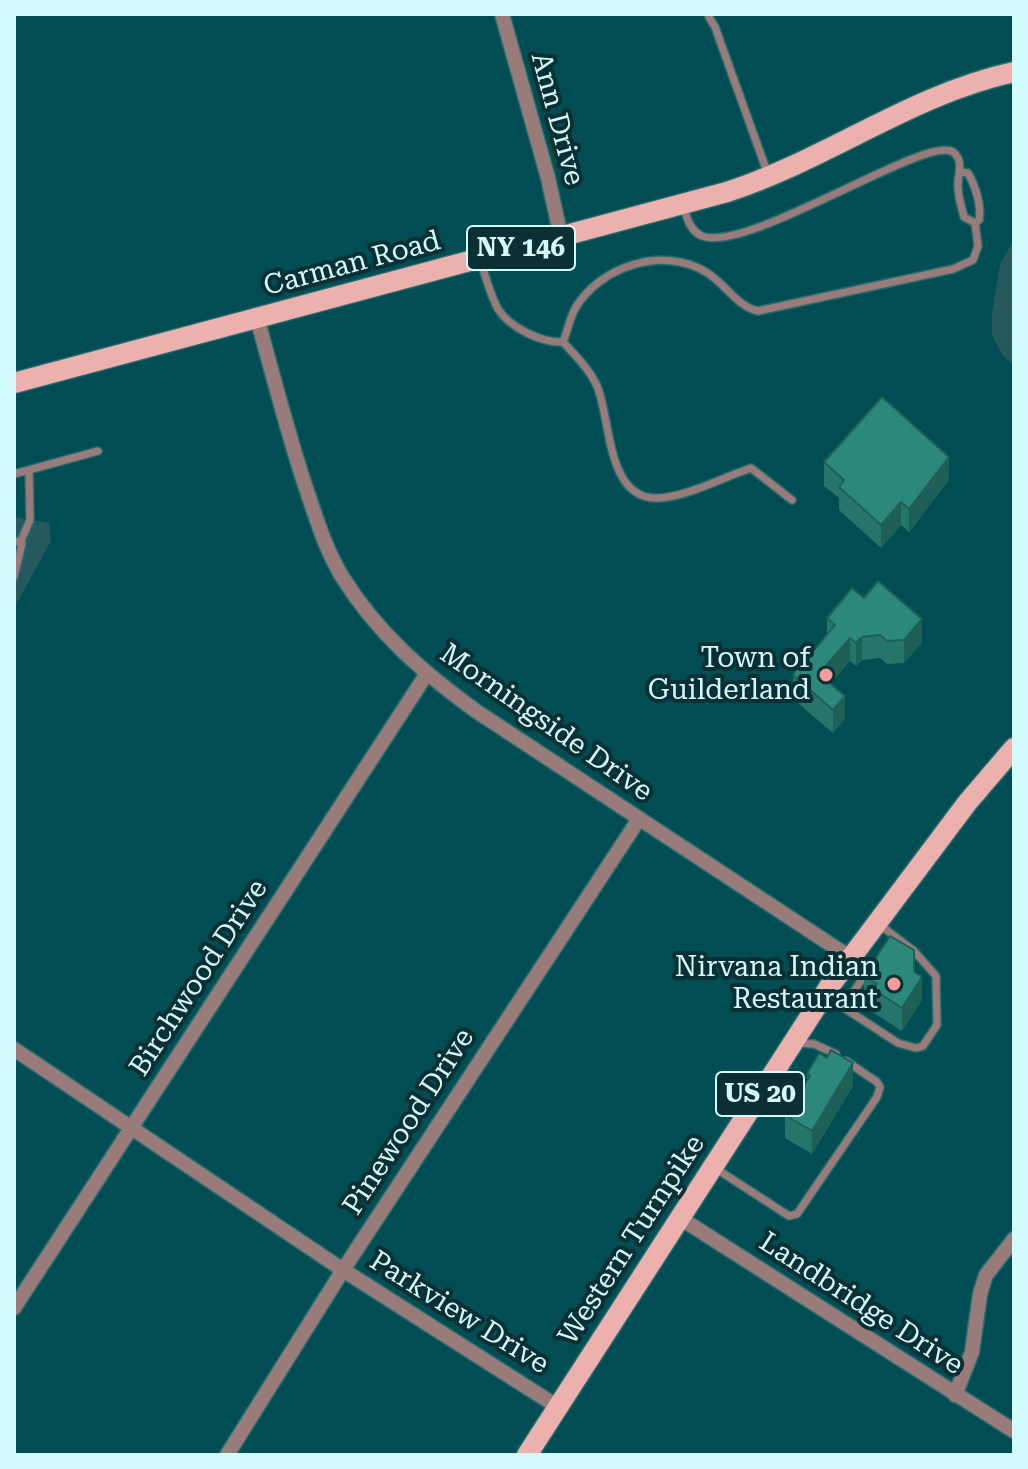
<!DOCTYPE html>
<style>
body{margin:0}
#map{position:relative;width:1028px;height:1469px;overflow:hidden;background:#004e53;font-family:"Roboto Serif",serif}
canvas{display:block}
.frame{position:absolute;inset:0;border:16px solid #d3fbfe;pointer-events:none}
</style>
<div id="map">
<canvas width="1028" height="1469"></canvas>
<div class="frame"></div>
</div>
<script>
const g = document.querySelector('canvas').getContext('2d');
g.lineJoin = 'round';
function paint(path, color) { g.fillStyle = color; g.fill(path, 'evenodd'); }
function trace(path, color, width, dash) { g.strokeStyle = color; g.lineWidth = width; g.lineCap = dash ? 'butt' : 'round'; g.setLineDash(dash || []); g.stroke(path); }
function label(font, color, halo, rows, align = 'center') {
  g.font = font + ' "Roboto Serif",serif'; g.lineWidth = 8; g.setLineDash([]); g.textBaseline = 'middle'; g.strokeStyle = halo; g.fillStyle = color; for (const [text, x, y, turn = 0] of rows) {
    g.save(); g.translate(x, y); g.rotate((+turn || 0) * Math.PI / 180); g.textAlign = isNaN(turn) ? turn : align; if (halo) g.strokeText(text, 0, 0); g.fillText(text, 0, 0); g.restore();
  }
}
paint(new Path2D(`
 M1014,240V365L1003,356L992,335V313L1000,264Z
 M14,517L49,523L51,541L14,608Z`), '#26595d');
const service = new Path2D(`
 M709,17L715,27L765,166L769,171
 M684,206C686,217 690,231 702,236C747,254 927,134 953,152C965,161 957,176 958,187C958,197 962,208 964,217L975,223L979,220C982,206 975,185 968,173L961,172
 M480,261C486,276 490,295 498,309C510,328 542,343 563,342C568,330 569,319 576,307C601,266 663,246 706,272C726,284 736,306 758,311L953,269L973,260L978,246L975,223
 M563,342C575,355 590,370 597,386C611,418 606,499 657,498C684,498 724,477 751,468L792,500
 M14,474L98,451
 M14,540L22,544L14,577
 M20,543L30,520L29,470
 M823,1000L838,1004L898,1043L916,1048L923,1046L937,1025L936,976L914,951L880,925
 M843,1007L869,969
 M799,1043L814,1044L836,1054
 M715,1168L789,1216L797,1214L877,1097L880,1087L877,1082L846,1061`);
const minor = new Path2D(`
 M502,14L548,178L561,237
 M257,318C274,378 289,440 310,500C319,527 328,554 343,578C378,634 424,673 476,711L851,958
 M14,1049L343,1270L558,1407
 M680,1218L1014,1431
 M14,1308L426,675
 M955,1395L972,1352L980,1294L986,1275L1014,1239
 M227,1455L343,1270L639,819`);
const primary = new Path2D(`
 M14,383L727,192C826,160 912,94 1014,72
 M527,1455L829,987L967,803L1014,748`);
trace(service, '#266d72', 10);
trace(minor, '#266d72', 17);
trace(primary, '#266d72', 23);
trace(service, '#997b7a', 7);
trace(minor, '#997b7a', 14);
trace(primary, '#ecb0ad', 20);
paint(new Path2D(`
 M824,462L949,480L909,532L901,525L881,548L839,510V498L824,486Z
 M827,618L922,642L904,663L887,664L880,658L862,660L856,666L850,661L830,684L845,719L833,733L793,699V675L827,636Z
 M914,972L922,1000L902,1031L874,1013V1004L864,999V976Z
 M807,1074L853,1086L812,1154L785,1138V1115L790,1107V1100L807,1081Z`), '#25756a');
paint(new Path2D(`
 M949,457V480L909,532V509Z
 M901,502V525L881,548V525Z
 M922,619V642L904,663V640Z
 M862,637V660L856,666V643Z
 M850,638V661L819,698V674Z
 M845,696V719L833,733V710Z
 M922,977V1000L902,1031V1008Z
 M853,1063V1086L812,1154V1131Z`), '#1e5f56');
const building = new Path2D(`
 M882,397L949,457L909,509L901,502L881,525L839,487L844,480L824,462Z
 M878,581L922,619L904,640L887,641L880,635L862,637L856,643L850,638L819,674L845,696L833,710L793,675L802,661L804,662L835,625L827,618L852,588L864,598Z
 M890,936L914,950V972L922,977L902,1008L874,990L877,984L864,976Z
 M831,1050L853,1063L812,1131L785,1115L793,1102L790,1100L801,1081L805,1084L810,1076L807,1074L819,1053L827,1058Z`);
paint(building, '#2b887b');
trace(building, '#1e5f56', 2);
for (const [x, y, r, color] of [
 [826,675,8,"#f59b99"],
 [894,984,8,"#f59b99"]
]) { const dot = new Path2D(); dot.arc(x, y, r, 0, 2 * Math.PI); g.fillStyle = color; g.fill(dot); trace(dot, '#0b3033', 3); }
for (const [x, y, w] of [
 [521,248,108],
 [760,1094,88]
]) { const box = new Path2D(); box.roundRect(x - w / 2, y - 22, w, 44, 6); g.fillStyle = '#0b3033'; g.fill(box); trace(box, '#d3fbfe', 2); }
label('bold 26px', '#d3fbfe', null, [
 ["NY 146",521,248],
 ["US 20",760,1094]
]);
label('28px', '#d3fbfe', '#0b3033', [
 ["Ann Drive",557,119,75],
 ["Carman Road",352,264,-15],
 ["Morningside Drive",546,723,35],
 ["Birchwood Drive",199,978,-57],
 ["Pinewood Drive",409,1122,-57],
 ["Western Turnpike",632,1240,-57],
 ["Landbridge Drive",861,1304,33],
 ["Parkview Drive",459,1313,32]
]);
label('28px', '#d3fbfe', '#0b3033', [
 ["Town of",810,659],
 ["Guilderland",810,691],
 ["Nirvana Indian",878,968],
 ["Restaurant",878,1000]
], 'right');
</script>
